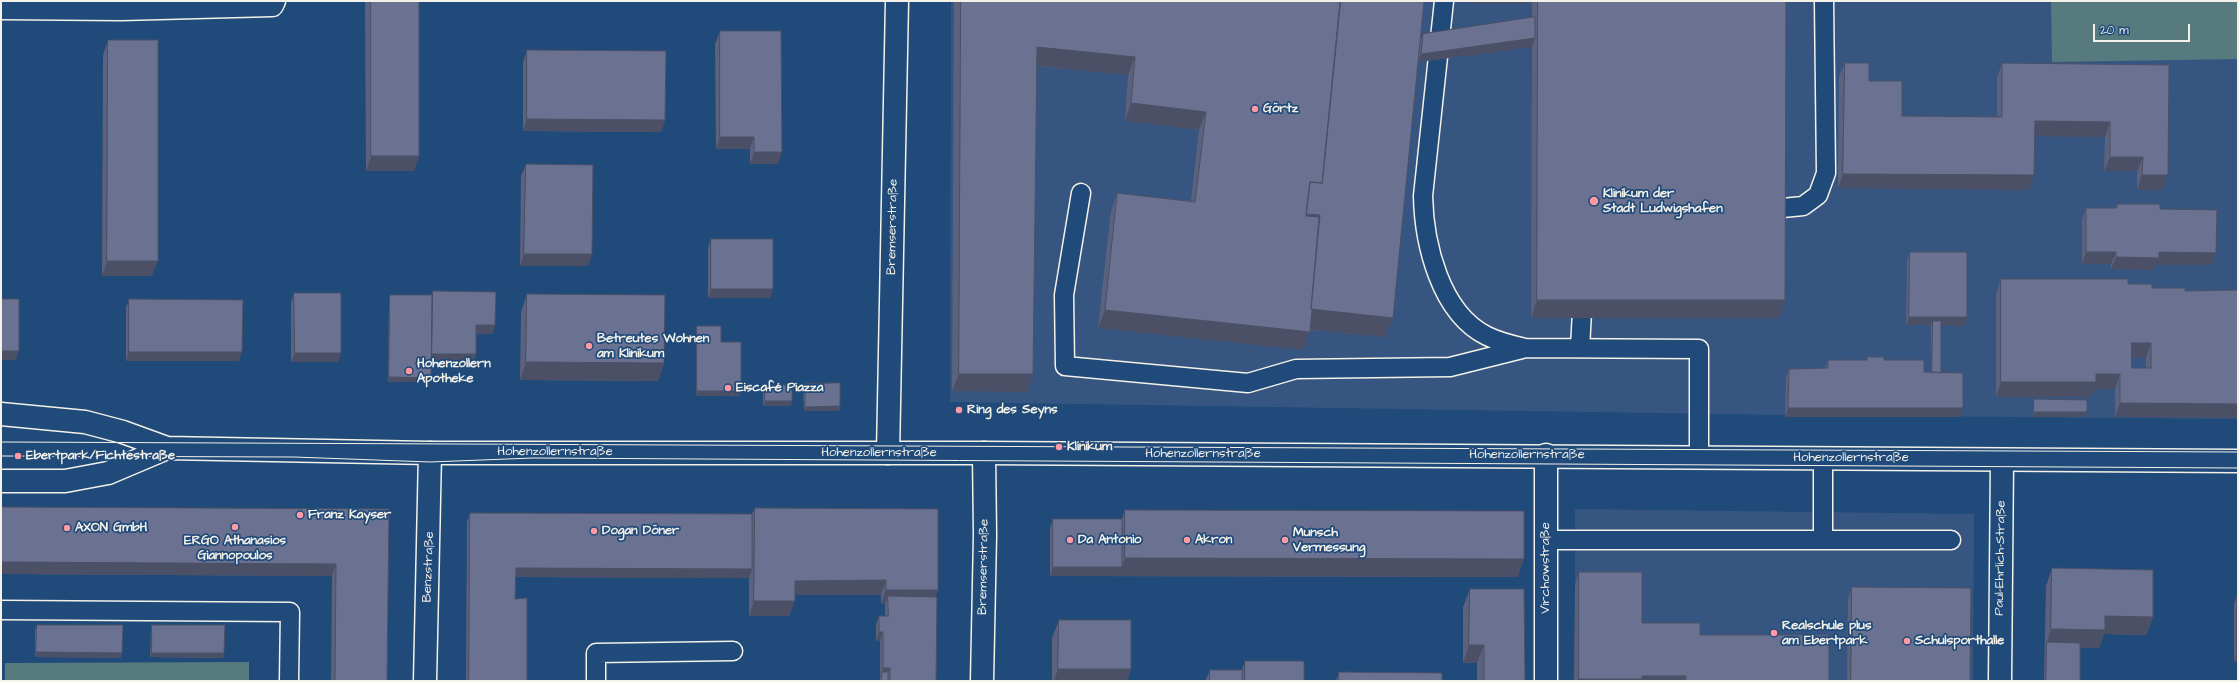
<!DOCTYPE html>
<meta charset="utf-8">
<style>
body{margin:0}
#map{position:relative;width:2239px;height:682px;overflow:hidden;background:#1f4a7a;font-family:"Architects Daughter",sans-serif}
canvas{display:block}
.frame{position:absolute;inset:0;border:2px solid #f4f1e8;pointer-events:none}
.scale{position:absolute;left:2093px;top:24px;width:97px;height:18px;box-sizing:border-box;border:2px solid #f4f1e8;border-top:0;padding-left:5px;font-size:12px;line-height:14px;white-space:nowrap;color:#f4f1e8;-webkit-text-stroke:3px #1f4a7a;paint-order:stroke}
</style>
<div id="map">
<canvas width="2239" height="682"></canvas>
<div class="frame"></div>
<div class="scale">20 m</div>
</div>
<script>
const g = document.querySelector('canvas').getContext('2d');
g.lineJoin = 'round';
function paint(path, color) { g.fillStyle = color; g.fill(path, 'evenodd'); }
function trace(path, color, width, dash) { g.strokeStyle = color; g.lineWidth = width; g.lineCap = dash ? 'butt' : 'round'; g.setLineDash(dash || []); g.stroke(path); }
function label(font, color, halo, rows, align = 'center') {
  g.font = font + ' "Architects Daughter",sans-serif'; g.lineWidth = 3.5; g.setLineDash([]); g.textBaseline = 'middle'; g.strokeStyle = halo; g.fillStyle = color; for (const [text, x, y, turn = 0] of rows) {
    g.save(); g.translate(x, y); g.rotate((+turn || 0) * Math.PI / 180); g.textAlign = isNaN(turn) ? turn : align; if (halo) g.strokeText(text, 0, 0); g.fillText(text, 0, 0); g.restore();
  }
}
paint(new Path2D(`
 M951,1H2238V419L1783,415L950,402Z
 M1575,509L1974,514L1973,681H1575Z`), '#365681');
paint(new Path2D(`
 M2051,1H2238V59L2052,62Z
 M249,662V681H5V663Z`), '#577a7f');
const service = new Path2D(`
 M1444,1L1423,196C1424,243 1440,313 1487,336C1499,342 1512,345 1525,348L1699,349V457
 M1081,193L1064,295L1065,366L1248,383L1296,369L1450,367L1522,349
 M1762,210L1803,206L1818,195L1826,173L1824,1
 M1580,348L1583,293
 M1546,540H1951
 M1823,540V458
 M1,610L290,612L289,681
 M596,681V653L733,651`);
const minor = new Path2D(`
 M1,8L121,9L272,5L274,1
 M888,453L897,1
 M1546,455V681
 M425,681L430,453
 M982,681L985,535L984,453
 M2000,681L2002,460`);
const tertiary = new Path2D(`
 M1,414L85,422L123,432L167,448L430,453H984L2238,461
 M1,481H65L108,473L167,448`);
trace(service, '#f4f1e8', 21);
trace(minor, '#f4f1e8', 25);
trace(tertiary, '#f4f1e8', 25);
trace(service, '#1f4a7a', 18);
trace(minor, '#1f4a7a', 22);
trace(tertiary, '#1f4a7a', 22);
trace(new Path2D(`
 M1,442L2238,452
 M1,456L294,457L430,462L533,458L2238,468`), '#f4f1e8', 1);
paint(new Path2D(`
 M365,1H419L414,171H366Z
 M954,1H1424L1420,42L1423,34L1532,18V3H1467V1H1786L1785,300L1779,318H1531L1532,47L1418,62L1385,337L1310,330L1303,350L1098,328L1111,211L1117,193L1191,201L1199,130L1125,121L1128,75L1036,66L1027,392L952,391L954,23Z
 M720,31L778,164H750V149H716L715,44Z
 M108,40L152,276H102L103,55Z
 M527,50L665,120L661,132L523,131V62Z
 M1845,63L1869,81L1902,116L1997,117V78L2002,63L2169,65L2162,190H2137V171H2104L2105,137L2034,136V175L2029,190L1838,188L1839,77Z
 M526,164L592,254L588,266H520L521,176Z
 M2117,204L2160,209L2216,253L2212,265H2156L2154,270L2111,269V264H2082V220L2086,208H2115Z
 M711,239L770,298H708V248Z
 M1910,252L1964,326L1941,325V373L1960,417H1785L1786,377L1789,369L1825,368L1828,360H1866L1867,357L1884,360L1924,372H1931V325H1906L1907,261Z
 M2001,279L2128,284L2152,288L2185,291L2238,290L2115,417V389H2094L2091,397H1996V294ZM2146,357V368H2132V358Z
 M433,291L495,325L492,334H476V354L473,363L431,362V378L429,382H388L389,299L390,295H432Z
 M294,293L338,362H291V302Z
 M527,294L664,363L658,381L520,380L521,312Z
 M129,299L239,361H126V308Z
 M697,326L721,342L740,396H696V330Z
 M805,384L840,406L839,411H804L803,388Z
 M765,385L791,406H763V390Z
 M2034,399L2087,412L2085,417H2033V404Z
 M755,508L938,590L935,597L936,681H880V640L876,641V625L879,616H885V604H881V595H795L789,616H749V578L515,577V599L527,681H466L467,522L470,513L752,514Z
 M389,509L387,681H331L332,576L1,574Z
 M1125,510L1518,577L1050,576V528L1053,519H1122Z
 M2052,568L2153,617L2146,635L2104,634L2099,648L2080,647V681H2044L2046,586Z
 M1579,572L1642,623L1700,635L1829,681H1574L1575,584Z
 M1852,587L1970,681H1847L1848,599Z
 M1470,589L1525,681H1477V663H1463V607Z
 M2237,595L2238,662H2234V604Z
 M1059,620L1131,669L1127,681H1052V638Z
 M37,625L121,658L35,657V629Z
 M152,625L224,653L223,658L150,657L151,629Z
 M1245,661L1304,681H1206V679L1210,670H1242Z
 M1339,672L1442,681H1336Z`), '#5c627d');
paint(new Path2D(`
 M1468,1H1532V3H1467Z
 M1535,38L1532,47L1418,62L1421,54Z
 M1037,47L1135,57L1128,75L1030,65Z
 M1131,103L1206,112L1199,130L1125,121Z
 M527,119L665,120L661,132L523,131Z
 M2035,121L2110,122L2105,137L2029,136Z
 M720,137H754L750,149H716Z
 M754,152H782L778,164H750Z
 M371,156H419L414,171H366Z
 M2110,157H2143L2137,171H2104Z
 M1843,174L2034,175L2029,190L1838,188Z
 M2142,175H2168L2162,190H2137Z
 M1306,214L1320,215L1313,235L1299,233Z
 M2086,252H2116L2111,264H2082Z
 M2159,252L2216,253L2212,265H2156L2154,270L2111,269L2116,257Z
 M524,254H592L588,266H520Z
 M107,261H158L152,276H102Z
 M711,289H773L770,298H708Z
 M1537,300H1785L1779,318H1531Z
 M1311,309L1393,318L1385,337L1303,329Z
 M1105,310L1310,332L1303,350L1098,328Z
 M1909,317H1967L1964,326L1933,325V321L1931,325H1906Z
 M476,325H495L492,334H473Z
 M2132,343H2151L2146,357L2126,358Z
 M1,351H19L16,360H1Z
 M129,352H242L239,361H126Z
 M295,353H341L338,362H291Z
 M432,354H476L473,363L429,362Z
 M526,362L664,363L658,381L520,380Z
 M959,374H1033L1027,392L952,391Z
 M2096,374H2120L2115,389H2094L2091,397H1996L2001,382Z
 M389,377L431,378L429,382H388Z
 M697,391H741L740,396H696Z
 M765,401H792L791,406H763Z
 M2120,403L2238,404V418L2115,417Z
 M840,406L839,411H804L805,407Z
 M1788,408H1963L1960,417H1785Z
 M2034,412H2087L2085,417H2033Z
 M1125,558L1524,559L1518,577L1050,576L1053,567H1122Z
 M1,562L336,564L332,576L1,574Z
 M516,568L752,569L749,578L512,577Z
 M886,580L881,595H789L795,581Z
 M886,590H938L932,604L888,596L885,604H881Z
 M754,601H795L789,616H749Z
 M2105,616L2153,617L2146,635L2104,634L2099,648L2047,647V642L2051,629Z
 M879,632H883L880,640L876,641Z
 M1469,645H1484L1477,663H1463Z
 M36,652L122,653L121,658L35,657Z
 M152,653H224L223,658L150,657Z
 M2237,653H2238V662H2234Z
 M883,668H890L887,677L882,672L880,677Z
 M1058,669H1131L1127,681H1054Z
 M1642,676H1686L1684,681H1578L1579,679Z`), '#4b5066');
const building = new Path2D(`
 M371,1H419V156H371Z
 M961,1H1340L1322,183L1310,182L1306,216L1319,217L1311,309L1312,310L1310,332L1105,310L1117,193L1195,202L1206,112L1131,103L1135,57L1037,47L1033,374H959Z
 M1341,1H1424L1393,318L1311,309L1320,215L1306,214L1310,182L1322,183Z
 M1538,1H1786L1785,300H1537Z
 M1535,17V38L1421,54L1423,34Z
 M720,31H781L782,152H754V137H720Z
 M108,40H158V261H107Z
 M527,50L666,51L665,120L527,119Z
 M1845,63H1869V81H1902V116L2002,117V63L2169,65L2168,175H2142L2143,157H2110V122L2035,121L2034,175L1843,174Z
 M526,164L593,165L592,254H524Z
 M2117,204H2160V209L2217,210L2216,253L2159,252V258L2116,257V252H2086V208H2117Z
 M711,239H773V289H711Z
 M1910,252H1967V317H1909Z
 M2001,279H2128V284H2152V288H2185V291L2238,290V404L2120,403V374H2096V382H2001ZM2132,343H2151V368H2132Z
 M433,291L496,292L495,325H476V354H432Z
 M294,293H341V353H295Z
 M527,294L665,295L664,363L526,362Z
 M390,295H432L431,378L389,377Z
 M1,299H19V351H1Z
 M129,299L243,300L242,352H129Z
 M1933,321H1941V373L1932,372Z
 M697,326H721V342H741V391H697Z
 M1867,357H1884V360H1924V372L1963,373V408H1788L1789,369L1828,368V360H1867Z
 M840,383V406L805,407V384Z
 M765,385H792V401H765Z
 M2034,399L2087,400V412H2034Z
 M1,507L389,509L387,681H335L336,564L1,562Z
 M755,508L938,509V590H886V580L795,581V601H754Z
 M1125,510L1524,511V559L1125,558Z
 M470,513L752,514V569L516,568L515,599L527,598V681H469Z
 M1053,519H1122V567H1053Z
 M2052,568L2153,570V617L2105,616V630L2051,629Z
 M1579,572H1642V623H1700V635H1829V681H1686V676H1642V679H1579Z
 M1852,587L1971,588L1970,681H1851Z
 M1470,589H1524L1525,681H1484V645H1469Z
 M2237,595H2238V653H2237Z
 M888,596L937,597L936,681H890V668H883V632H879V616H888Z
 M1059,620H1131V669H1058Z
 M37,625H123L122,653L36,652Z
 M152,625H225L224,653H152Z
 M2047,642L2080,643V681H2046Z
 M1245,661H1304V681H1245Z
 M1210,670H1242V681H1210Z
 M882,672H888V681H882Z
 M1339,672L1442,673V681H1339Z`);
paint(building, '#6b7291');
trace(building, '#4b5066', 1);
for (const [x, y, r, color] of [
 [1255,109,4,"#ff9aa2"],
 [1594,201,5,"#ff9aa2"],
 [589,346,4,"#ff9aa2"],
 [409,371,4,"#ff9aa2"],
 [728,388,4,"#ff9aa2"],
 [959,410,4,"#ff9aa2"],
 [1059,447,4,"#ff9aa2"],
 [18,456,4,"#ff9aa2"],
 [300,515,4,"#ff9aa2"],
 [235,527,4,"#ff9aa2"],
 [67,528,4,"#ff9aa2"],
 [594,531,4,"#ff9aa2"],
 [1070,540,4,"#ff9aa2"],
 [1187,540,4,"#ff9aa2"],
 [1285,540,4,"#ff9aa2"],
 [1774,633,4,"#ff9aa2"],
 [1907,641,4,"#ff9aa2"]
]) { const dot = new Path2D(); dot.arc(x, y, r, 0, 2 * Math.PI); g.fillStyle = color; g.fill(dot); trace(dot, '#1f4a7a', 1.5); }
label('bold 13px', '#f4f1e8', '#1f4a7a', [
 ["Görtz",1263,109],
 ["Klinikum der",1603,194],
 ["Stadt Ludwigshafen",1603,209],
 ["Betreutes Wohnen",597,339],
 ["am Klinikum",597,354],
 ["Hohenzollern",417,364],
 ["Apotheke",417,379],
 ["Eiscafé Piazza",736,388],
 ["Ring des Seyns",967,410],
 ["Klinikum",1067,447],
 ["Ebertpark/Fichtestraße",26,456],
 ["Franz Kayser",308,515],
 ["AXON GmbH",75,528],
 ["Dogan Döner",602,531],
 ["Munsch",1293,533],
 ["Vermessung",1293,548],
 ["Da Antonio",1078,540],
 ["Akron",1195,540],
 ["ERGO Athanasios",235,541,"center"],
 ["Giannopoulos",235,556,"center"],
 ["Realschule plus",1782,626],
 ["am Ebertpark",1782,641],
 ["Schulsporthalle",1915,641]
], 'left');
label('13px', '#f4f1e8', '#1f4a7a', [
 ["Bremserstraße",893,227,-89],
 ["Hohenzollernstraße",555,452],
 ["Hohenzollernstraße",879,453],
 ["Hohenzollernstraße",1203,454],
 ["Hohenzollernstraße",1527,455],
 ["Hohenzollernstraße",1851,458],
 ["Paul-Ehrlich-Straße",2001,558,-89],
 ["Benzstraße",429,567,-88],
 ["Bremserstraße",984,567,-89],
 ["Virchowstraße",1546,568,-90]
]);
</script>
